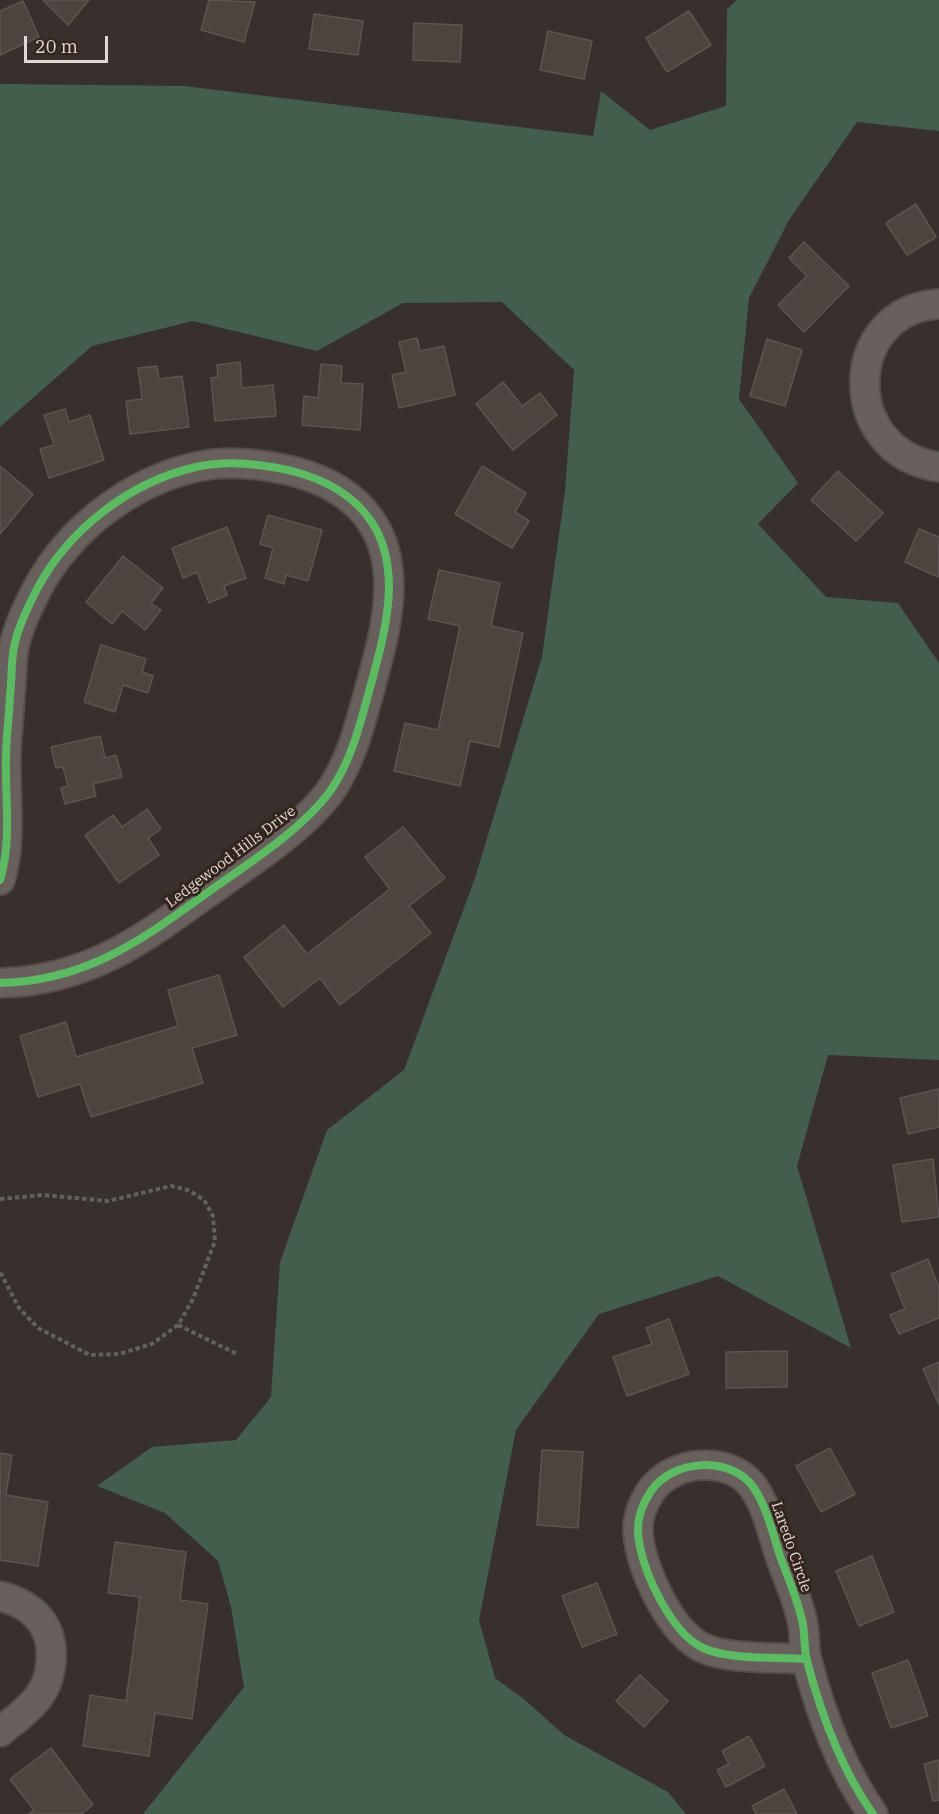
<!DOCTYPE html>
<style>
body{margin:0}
#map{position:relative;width:939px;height:1814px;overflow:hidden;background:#38302c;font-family:"IBM Plex Serif",serif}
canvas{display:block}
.scale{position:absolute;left:24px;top:36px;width:84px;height:27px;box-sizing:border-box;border:3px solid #e2d8d3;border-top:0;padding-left:8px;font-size:18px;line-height:21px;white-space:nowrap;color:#e2d8d3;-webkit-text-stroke:4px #33251d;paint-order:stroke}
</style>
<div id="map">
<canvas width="939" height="1814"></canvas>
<div class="scale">20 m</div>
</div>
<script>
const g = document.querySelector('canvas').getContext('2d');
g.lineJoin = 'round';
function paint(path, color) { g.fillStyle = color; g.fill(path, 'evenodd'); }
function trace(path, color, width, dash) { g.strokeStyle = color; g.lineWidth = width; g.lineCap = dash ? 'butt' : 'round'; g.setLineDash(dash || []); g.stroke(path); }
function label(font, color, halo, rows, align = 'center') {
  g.font = font + ' "IBM Plex Serif",serif'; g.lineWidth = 6; g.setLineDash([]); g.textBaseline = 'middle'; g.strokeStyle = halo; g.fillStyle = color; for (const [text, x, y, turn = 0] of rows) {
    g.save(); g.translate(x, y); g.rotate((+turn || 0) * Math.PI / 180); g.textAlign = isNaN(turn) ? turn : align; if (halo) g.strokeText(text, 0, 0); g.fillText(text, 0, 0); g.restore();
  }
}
paint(new Path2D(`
 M737,0H939V131L857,122L789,220L749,298L739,399L798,483L758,524L826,597L898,603L939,663V1060L828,1055L797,1166L851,1348L718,1276L599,1314L516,1430L479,1620L495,1678L525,1700L564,1735L668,1792L686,1814H143L244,1687L231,1607L218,1561L165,1513L97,1486L152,1447L236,1440L271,1397L280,1262L327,1130L404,1070L475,878L542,657L565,491L574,370L502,302L403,303L317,351L193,321L92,346L0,427V84L184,86L593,136L601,91L650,130L726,106L727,9Z`), '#445e4e');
const building = new Path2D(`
 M43,0H89L68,25Z
 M209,0L255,2L244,42L201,30Z
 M23,1L39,37L0,55V11Z
 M689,11L711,45L667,72L646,38Z
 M314,14L363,21L358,55L309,49Z
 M414,23L462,25L460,62L413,60Z
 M548,31L592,41L584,79L540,70Z
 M916,204L936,237L907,255L886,223Z
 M804,242L849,286L804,332L778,305L807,276L789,258Z
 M417,338L420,351L444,346L455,395L399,408L392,375L406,372L399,342Z
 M767,339L802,350L785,406L750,396Z
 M240,362L242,388L273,385L276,416L215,421L211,378L218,377L217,365Z
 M321,364L342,366L341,383L363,384L360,430L302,425L304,396L318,398Z
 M157,366L159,379L182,376L189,427L130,434L126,401L142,399L138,368Z
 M503,382L522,406L540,393L557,415L513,450L476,404Z
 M65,409L69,422L90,415L104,460L49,478L40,449L54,445L44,415Z
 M0,466L33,494L0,534Z
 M482,466L526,493L515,512L529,521L512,548L455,514Z
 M838,471L883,513L856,541L811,500Z
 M268,515L322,530L308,581L286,575L284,584L265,578L273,548L260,544Z
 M227,527L246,578L224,586L227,595L209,603L197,572L183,578L172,548Z
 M919,529L939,537L938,577L905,562Z
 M123,556L163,588L151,603L161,610L145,630L122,611L112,624L86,602Z
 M439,570L500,583L491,626L523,633L499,747L470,741L460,786L394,771L405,723L438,730L460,626L428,619Z
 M101,645L146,659L142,672L153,676L148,693L123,685L115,712L84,702Z
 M100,736L105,758L116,755L122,777L93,784L96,796L65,804L61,788L68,786L63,767L56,768L51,747Z
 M147,809L161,829L148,838L159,855L119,883L85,835L113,815L122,827Z
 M403,827L445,878L409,906L431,933L340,1005L320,978L283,1007L244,957L284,925L307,954L390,889L365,857Z
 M219,975L237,1035L192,1048L203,1083L91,1117L80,1084L38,1097L20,1036L66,1022L76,1057L178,1026L168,990Z
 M939,1089V1127L908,1134L900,1098Z
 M933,1159L939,1217L902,1222L893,1165Z
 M928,1259L939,1288V1318L899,1334L890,1315L905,1309L891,1274Z
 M669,1319L689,1374L627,1396L613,1357L652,1344L646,1328Z
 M787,1351V1387L726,1388V1352Z
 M939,1362V1405L923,1369Z
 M830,1448L855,1494L821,1512L796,1466Z
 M542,1450L583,1452L578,1528L537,1525Z
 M0,1453L12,1455L6,1495L48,1502L38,1566L0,1560Z
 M115,1542L186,1552L180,1600L208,1604L192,1719L155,1713L149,1756L83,1746L90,1695L126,1701L140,1597L108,1593Z
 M872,1556L894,1612L859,1626L836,1571Z
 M597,1583L617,1634L582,1647L562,1596Z
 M908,1660L928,1716L891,1728L872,1673Z
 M640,1675L668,1701L644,1727L616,1701Z
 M749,1736L765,1766L726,1787L717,1770L729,1764L722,1751Z
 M51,1748L93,1805L81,1814H29L34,1810L10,1779Z
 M939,1760V1800L933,1801L924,1764Z
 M784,1789L797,1814H756L752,1806Z`);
paint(building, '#4d443e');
trace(building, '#5c5551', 1.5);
const minor = new Path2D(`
 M939,304C841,310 839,453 939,467
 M0,880C11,845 6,806 6,770C5,745 9,720 10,695C12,679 11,662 14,647C18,627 28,607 37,589C69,529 130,482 196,467C226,460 262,464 292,471C323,479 352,493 371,521C404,570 384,636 370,688C360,724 352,759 331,790C305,826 257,858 221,883C149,934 93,981 0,983
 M0,1596C34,1605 54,1626 51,1662C50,1673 47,1685 41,1693C31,1709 14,1720 0,1732
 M806,1659C777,1657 729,1660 703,1648C670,1632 641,1569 638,1533C637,1518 643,1503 651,1491C673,1459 731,1455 754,1488C767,1508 773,1534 780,1556C788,1578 799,1602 803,1625C805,1637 804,1649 807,1661C821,1714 841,1769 873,1814`);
trace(minor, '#554e4b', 32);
trace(new Path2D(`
 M0,1199L43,1195L108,1201L171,1186L188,1190L204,1200L213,1216L215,1241L193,1299L178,1325L152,1344L119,1354L90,1355L38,1328L19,1308L0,1272
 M178,1325L237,1354`), '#66605d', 4, [4.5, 3]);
trace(minor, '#67605c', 28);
trace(new Path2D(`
 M0,880C11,845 6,806 6,770C5,745 9,720 10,695C12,679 11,662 14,647C18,627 28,607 37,589C69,529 130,482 196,467C226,460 262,464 292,471C323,479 352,493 371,521C404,570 384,636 370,688C360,724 352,759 331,790C305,826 257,858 221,883C149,934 93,981 0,983
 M806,1659C777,1657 729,1660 703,1648C670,1632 641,1569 638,1533C637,1518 643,1503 651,1491C673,1459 731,1455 754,1488C767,1508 773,1534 780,1556C788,1578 799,1602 803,1625C805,1637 804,1649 807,1661C821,1714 841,1769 873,1814`), '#5cba63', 8);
label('15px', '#e2d8d3', '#33251d', [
 ["Ledgewood Hills Drive",231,857,-37],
 ["Laredo Circle",791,1547,71]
]);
</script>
